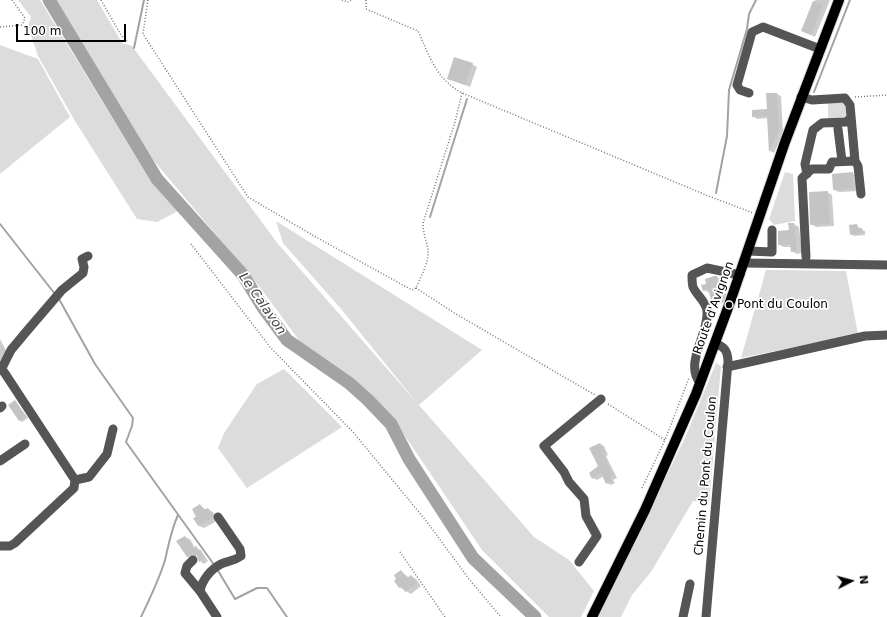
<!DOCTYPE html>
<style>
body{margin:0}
#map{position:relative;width:887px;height:617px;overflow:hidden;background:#fff;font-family:"DejaVu Sans",sans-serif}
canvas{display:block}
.north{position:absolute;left:831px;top:561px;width:40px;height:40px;-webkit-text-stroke:3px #fff;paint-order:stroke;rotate:84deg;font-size:11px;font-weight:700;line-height:16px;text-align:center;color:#000}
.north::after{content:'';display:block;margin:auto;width:14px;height:18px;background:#000;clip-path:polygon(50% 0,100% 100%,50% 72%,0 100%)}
.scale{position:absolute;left:16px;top:24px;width:110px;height:18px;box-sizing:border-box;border:2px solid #000;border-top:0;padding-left:5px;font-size:12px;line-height:14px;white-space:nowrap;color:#000;-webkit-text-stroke:3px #fff;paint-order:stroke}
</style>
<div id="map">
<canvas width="887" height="617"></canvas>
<div class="north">N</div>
<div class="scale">100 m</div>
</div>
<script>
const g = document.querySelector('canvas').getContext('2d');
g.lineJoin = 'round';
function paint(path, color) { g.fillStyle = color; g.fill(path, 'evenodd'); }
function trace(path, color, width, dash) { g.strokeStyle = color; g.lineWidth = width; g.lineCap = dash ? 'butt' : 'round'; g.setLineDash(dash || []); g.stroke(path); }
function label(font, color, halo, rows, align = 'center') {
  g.font = font + ' "DejaVu Sans",sans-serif'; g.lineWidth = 3.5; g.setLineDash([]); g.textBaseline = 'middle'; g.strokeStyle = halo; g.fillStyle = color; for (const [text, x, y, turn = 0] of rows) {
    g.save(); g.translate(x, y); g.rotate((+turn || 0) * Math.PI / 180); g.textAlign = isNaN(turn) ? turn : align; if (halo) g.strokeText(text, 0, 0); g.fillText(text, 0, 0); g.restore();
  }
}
paint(new Path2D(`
 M18,0H40L153,184L178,211L157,222L137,219L75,121L38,56L28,26L31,17Z
 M55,0H97L122,43L132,46L278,244L417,403L342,310L283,243L276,221L482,350L419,405L534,537L569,560L594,591L581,617H549L482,550L397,424L378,402L301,343L259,286L139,143Z
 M0,45L38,59L70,117L0,174Z
 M839,100L847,104L849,111L845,119L828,121V102Z
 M785,172L793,174L795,221L774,225L769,219Z
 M766,270L846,271L858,334L741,358Z
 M716,363L721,366L709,504L693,501L651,572L632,595L621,617H598L685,438Z
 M284,369L342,427L247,488L218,448L224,433L257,384Z`), '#dcdcdc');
paint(new Path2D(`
 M815,0H830L815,37L802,31Z
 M472,64L477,67L470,87L449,78Z
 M777,94L781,96L783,133L774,153L770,151L768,118L757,119L753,116L768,110Z
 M852,173L857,176L859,191L839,192L834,190Z
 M827,192L832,195L834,226L816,227L811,224Z
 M794,224L799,227L802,253L797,254L792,251V247H784L779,245Z
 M857,225L860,229L865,231V235L854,236L851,234Z
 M717,277L722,280L728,301L717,305L713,302L710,293L704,290Z
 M0,339L8,354L0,367Z
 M15,401L28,418L22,422L19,420Z
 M600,444L604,446L608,455L606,456L617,478L613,480L615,483L611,485L607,483L604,476L597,480L593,478L599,466Z
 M200,505L206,510L208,509L213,512L217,518V521L204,528L199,526L195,519L198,517Z
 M185,537L190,539L195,548L201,550L208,561L204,564L200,561L198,555L192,559L188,557L178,542Z
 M401,571L409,578L411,576L416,579L421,586L411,594L399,587Z`), '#0003');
trace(new Path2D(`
 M134,48L144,0
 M814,92L850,0
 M716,193L727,136L729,90L747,29L749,14L756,0
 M430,217L467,99
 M0,224L55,294
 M59,299L95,364L133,418L132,426L126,442L215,566
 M217,569L235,599L257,588H267L287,617
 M141,617C150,598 159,580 165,560C169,544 171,530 178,515`), '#a3a3a3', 2);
trace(new Path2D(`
 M49,0L157,179L243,275L264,309L287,340L349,383L368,400L391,424L409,459L473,558L535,617`), '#a3a3a3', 13);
paint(new Path2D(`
 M813,1L823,5L811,35L801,31Z
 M454,57L473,63L465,85L447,79Z
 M766,93H777L779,130L769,152L767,116L752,117V110L767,109Z
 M853,172L854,189L833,190L832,174Z
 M828,191L830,224L810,225L809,192Z
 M788,223H794L797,251L791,252L790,244L778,245V231L789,230Z
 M857,224L858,228H862L863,233L850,235L849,225Z
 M714,276H717L724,298L712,303L708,289L703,291L701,285L706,284L705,279Z
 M15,400L26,416L19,421L8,405Z
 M600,443L605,452L603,454L613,475L610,478L612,481L606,484L601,473L592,479L589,473L598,466L589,448Z
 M200,504L204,510L208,508L213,515L212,518L198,526L193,518L196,517L192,509Z
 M185,536L193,548L196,546L204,558L199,562L197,556L193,553L187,557L176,541Z
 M401,570L407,578L411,575L417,583L405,592L401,586L399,588L394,581L396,579L394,575Z`), '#c4c4c4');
const major = new Path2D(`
 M592,617L645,510L696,394L729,305L785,142L839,0`);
trace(major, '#dbdbdb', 12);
trace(new Path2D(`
 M101,0L121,35L127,41
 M148,0L143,34L248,197L314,236L412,290L416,288C420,278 429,263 428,251C427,242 423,234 423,223L455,122L462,93
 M342,0L348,2L351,0
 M366,0V9L418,31C430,57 436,79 462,93L706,195L753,213
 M0,27L22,25L25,18L12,0
 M855,97L887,95
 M191,244L270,347L353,432L427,522L469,579L501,617
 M416,288L456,314L595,395
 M608,404L665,440L689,378
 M642,488L665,440
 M400,552L445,617`), '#777', 1.5, [1, 2]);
trace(new Path2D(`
 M749,93L740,90L737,85L752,32L763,27L820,49
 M801,97L812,100L845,98L850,105L855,161L858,166L861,194
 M838,129L842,161
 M807,174L805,164L813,130L822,123L846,122L851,118
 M748,251L772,252V230
 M806,257L802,178L812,169H829L832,162L855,161
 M744,263L887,265
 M727,367L865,336L887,335
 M0,369L4,372L75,480L74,488L15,543L10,546H0
 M1,370L11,350L26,332L62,290L83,273L84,267L82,259L88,256
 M700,383C684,362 709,335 707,311C706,301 697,296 693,287C692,284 692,278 692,275L707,268L740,275
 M0,408L2,406
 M0,461L25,444
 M75,480L89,477L107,454L113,429
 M193,560L187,566L185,573L200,591
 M579,562L597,536L586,516L584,499L569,482L564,472L544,446L601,399
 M217,617L200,591C202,580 211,569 221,564C229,560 233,562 241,556L240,549L218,517
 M683,617L690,584
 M706,617L728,362C728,352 725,346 715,344`), '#555', 9);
trace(major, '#000', 10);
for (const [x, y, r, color] of [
 [729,305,4,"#000"]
]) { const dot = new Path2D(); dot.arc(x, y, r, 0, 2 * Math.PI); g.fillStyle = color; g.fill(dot); trace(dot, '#fff', 1.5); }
label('12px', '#000', '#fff', [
 ["Pont du Coulon",737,305]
], 'left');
label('12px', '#000', '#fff', [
 ["Route d'Avignon",714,308,-70],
 ["Chemin du Pont du Coulon",706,476,-85]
]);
label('italic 13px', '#444', '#fff', [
 ["Le Calavon",262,304,55]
]);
</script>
